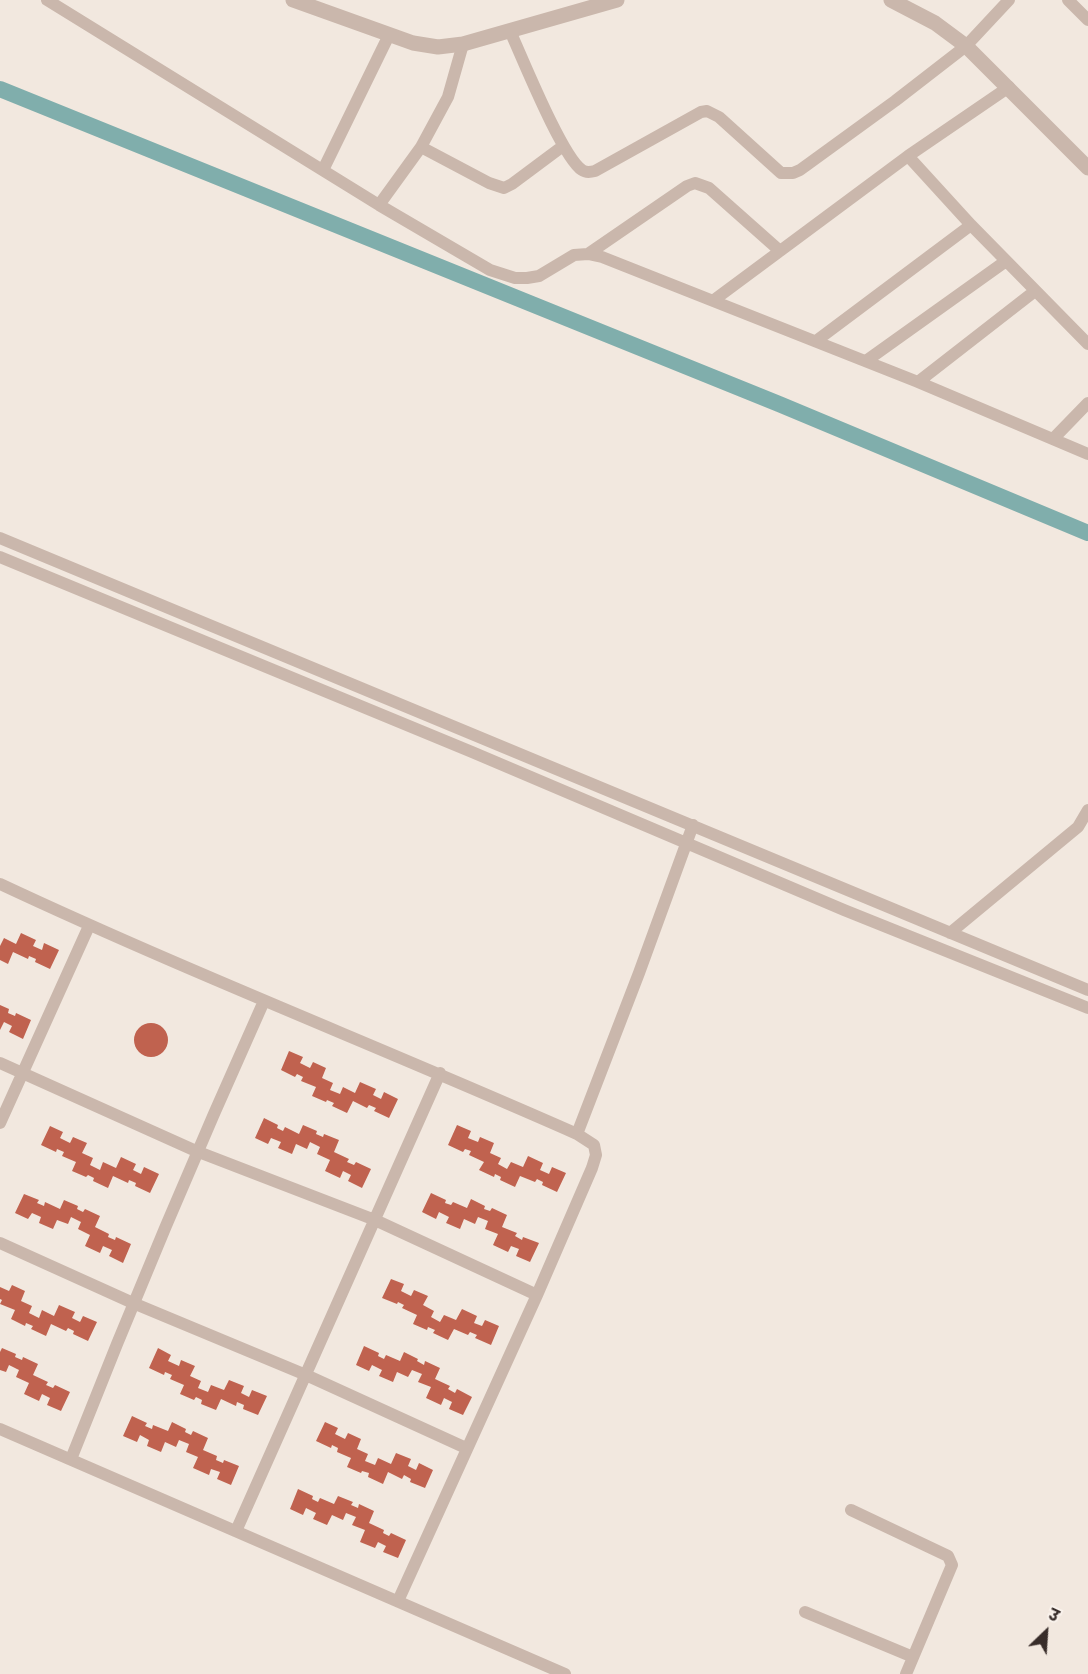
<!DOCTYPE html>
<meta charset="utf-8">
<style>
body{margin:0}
#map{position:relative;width:1088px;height:1674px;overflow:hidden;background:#f2e8df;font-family:Poppins,"Noto Sans Devanagari",sans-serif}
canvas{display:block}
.north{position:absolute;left:1016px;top:1602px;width:60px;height:60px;-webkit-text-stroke:4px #f9f2ec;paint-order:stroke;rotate:25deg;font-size:16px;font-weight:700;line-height:24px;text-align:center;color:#382d2a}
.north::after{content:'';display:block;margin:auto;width:21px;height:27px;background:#382d2a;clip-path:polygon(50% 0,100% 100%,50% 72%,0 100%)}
</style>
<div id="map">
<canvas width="1088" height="1674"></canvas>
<div class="north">उ</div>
</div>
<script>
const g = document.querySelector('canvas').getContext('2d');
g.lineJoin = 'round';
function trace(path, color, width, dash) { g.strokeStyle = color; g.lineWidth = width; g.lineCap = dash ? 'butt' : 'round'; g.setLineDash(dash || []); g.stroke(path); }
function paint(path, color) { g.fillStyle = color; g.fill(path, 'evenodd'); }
trace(new Path2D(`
 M0,89L779,404L1088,533`), '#80aeac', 16);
paint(new Path2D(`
 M21,933L36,940L33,946L42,950L44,943L59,950L50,969L35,962L36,959L29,956L28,959L13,952L8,964L0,960V946L4,938L16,944Z
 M0,1005L9,1009L8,1013L15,1016L16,1013L31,1020L23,1039L9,1032L12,1026L4,1022L0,1030Z
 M134 1040a17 17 0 1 1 34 0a17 17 0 1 1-34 0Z
 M289,1051L303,1057L300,1063L310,1068L313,1062L326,1068L322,1078L333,1083L330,1090L340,1094L343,1087L355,1093L360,1082L376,1089L373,1095L381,1099L384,1092L398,1099L389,1118L374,1111L376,1108L369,1105L367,1108L353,1101L347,1113L332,1106L334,1103L327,1100L326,1102L312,1096L316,1087L301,1081L303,1077L297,1074L295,1077L281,1070Z
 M264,1118L278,1125L277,1128L283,1131L285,1127L299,1134L303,1125L317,1131L316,1134L323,1137L324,1134L339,1140L334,1152L349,1159L347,1162L354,1165L356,1162L371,1169L362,1188L348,1181L351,1175L343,1171L340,1178L325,1171L330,1160L317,1154L320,1147L310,1142L307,1149L296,1144L292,1154L278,1148L281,1142L271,1138L268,1144L255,1138Z
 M457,1125L471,1131L468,1138L478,1142L480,1137L494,1143L490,1153L501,1158L498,1164L507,1169L511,1162L523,1167L528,1156L543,1163L540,1170L549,1174L552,1167L566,1173L557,1192L542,1185L543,1182L537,1179L535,1182L520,1176L515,1187L500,1180L501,1177L495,1174L494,1177L479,1170L484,1162L469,1155L471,1151L465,1149L463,1152L448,1145Z
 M50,1126L63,1132L60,1138L70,1143L73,1137L87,1143L82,1153L93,1158L90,1165L100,1170L103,1162L116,1168L121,1157L136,1164L133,1170L141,1174L144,1167L159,1174L150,1193L135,1186L136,1183L129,1180L128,1183L113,1176L108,1188L93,1181L94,1178L88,1175L86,1177L72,1171L76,1162L62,1156L64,1152L57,1149L56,1152L41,1145Z
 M431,1193L446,1200L445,1203L451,1205L453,1202L467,1208L471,1199L485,1206L484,1209L490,1211L492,1208L507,1215L502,1227L517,1233L515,1236L522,1240L523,1237L539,1243L530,1262L516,1256L519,1249L511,1246L508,1252L493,1245L498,1234L485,1229L488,1221L478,1217L475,1224L464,1219L460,1229L446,1223L449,1217L439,1212L436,1219L422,1212Z
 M24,1194L39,1200L37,1203L44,1206L45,1202L60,1209L64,1200L78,1206L77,1209L83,1212L85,1209L100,1216L95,1227L109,1234L108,1237L115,1240L116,1237L131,1244L123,1263L109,1256L112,1250L103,1246L100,1253L85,1246L90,1235L78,1229L81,1222L71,1217L68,1224L57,1220L53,1229L39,1223L41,1217L32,1213L28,1219L15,1213Z
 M391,1279L404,1284L401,1291L411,1296L414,1290L428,1296L423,1305L434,1311L431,1317L440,1322L444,1315L456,1320L462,1309L477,1316L474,1323L482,1326L485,1320L499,1326L491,1345L475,1338L477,1335L470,1332L468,1335L454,1329L448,1340L433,1333L435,1330L428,1327L427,1330L413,1324L417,1315L402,1308L404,1305L398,1302L397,1304L382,1298Z
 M12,1285L25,1291L21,1301L32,1306L29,1313L39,1318L42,1310L54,1316L59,1305L75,1312L72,1318L80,1322L83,1316L97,1322L88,1341L73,1334L74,1331L68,1328L66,1331L51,1324L46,1336L31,1329L33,1326L26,1323L25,1326L11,1319L15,1310L0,1304L2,1300L0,1299V1287L9,1291Z
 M364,1346L379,1353L378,1356L384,1359L386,1355L400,1361L404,1352L418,1359L417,1361L424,1365L425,1361L440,1368L435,1379L450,1386L448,1389L455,1393L457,1389L472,1397L463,1415L449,1409L452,1402L444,1398L441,1405L426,1398L431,1387L418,1382L422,1374L412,1370L408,1377L397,1372L393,1382L379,1376L382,1370L372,1365L369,1371L356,1365Z
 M2,1348L16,1354L15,1357L22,1360L23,1357L38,1364L33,1375L48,1382L46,1385L53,1388L55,1385L70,1392L61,1411L47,1405L50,1398L42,1394L39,1401L24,1394L29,1383L16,1377L19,1370L9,1365L6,1372L0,1370V1352Z
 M158,1348L171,1355L168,1361L179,1366L181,1360L195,1366L190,1376L201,1381L198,1388L208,1392L211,1385L224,1390L229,1380L244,1386L241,1393L249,1397L252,1390L267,1396L258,1415L243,1409L244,1405L237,1402L236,1406L221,1399L216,1410L201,1404L202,1400L196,1397L194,1400L180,1394L184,1385L170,1379L172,1375L165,1372L164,1375L149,1368Z
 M132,1416L147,1423L145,1426L152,1429L153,1425L168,1431L172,1422L186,1429L185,1432L191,1435L193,1431L208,1438L203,1450L217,1456L216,1460L223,1463L224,1460L239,1466L231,1485L217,1479L220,1472L211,1469L209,1475L193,1468L198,1457L186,1452L189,1444L179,1440L176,1447L165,1442L161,1452L147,1446L149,1440L140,1435L137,1442L123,1436Z
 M325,1422L338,1428L335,1434L345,1439L348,1433L361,1439L357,1449L368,1454L365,1461L375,1465L378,1458L391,1464L396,1453L411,1459L408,1466L416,1470L419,1463L433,1470L425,1488L410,1482L411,1479L404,1475L402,1479L388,1472L383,1484L368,1477L369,1473L362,1471L361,1473L347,1467L351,1458L337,1452L338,1448L332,1445L331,1448L316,1441Z
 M298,1489L313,1496L312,1499L318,1502L320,1498L334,1504L338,1496L353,1502L351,1505L358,1508L359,1504L374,1511L369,1523L384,1530L383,1533L389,1536L391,1533L406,1540L398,1558L383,1552L386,1546L378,1542L375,1548L360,1542L365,1530L352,1525L356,1517L346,1513L343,1520L332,1515L327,1525L313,1519L316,1513L306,1508L303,1515L290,1509Z`), '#c0624f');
trace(new Path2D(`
 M47,0L379,205L490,270L515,278H527L539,276L574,255L588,254L602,257L918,382L1088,454
 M1068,0L1088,20
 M510,31C522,57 562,157 582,170C586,173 591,172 595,171L701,112L707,111L719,117L781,173H793L800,170L895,101L966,46L1009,0
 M421,147L489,183L504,188L512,184L563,146
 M908,156L971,225L1088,344
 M323,170L389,35
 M379,205L421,147L448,97L463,44
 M588,254L687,186L695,183L709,188L780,251
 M714,300L908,156L1009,87
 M816,341L971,225
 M866,361L1006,261
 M918,382L1035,291
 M1053,439L1088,403
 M0,538L1088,990
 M0,557L472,752L844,910L1088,1008
 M0,884C190,973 385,1049 577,1134L594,1145L596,1155L592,1168L537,1295L398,1601
 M950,933L1078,827L1088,810
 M0,1063L196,1151L375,1220L537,1295
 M0,1123L89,926
 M577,1134L639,973L693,825
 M0,1243L133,1303L306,1375L466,1448
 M0,1429L565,1674
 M71,1459C132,1304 196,1152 264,1001
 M851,1510L948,1556L952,1565L906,1674
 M236,1531L440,1073
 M805,1612L913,1657`), '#cab7ac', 12);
trace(new Path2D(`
 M293,0L413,43L438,47L463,44L617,0
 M891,0L935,23L966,46L1088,168`), '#cab7ac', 15);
</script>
